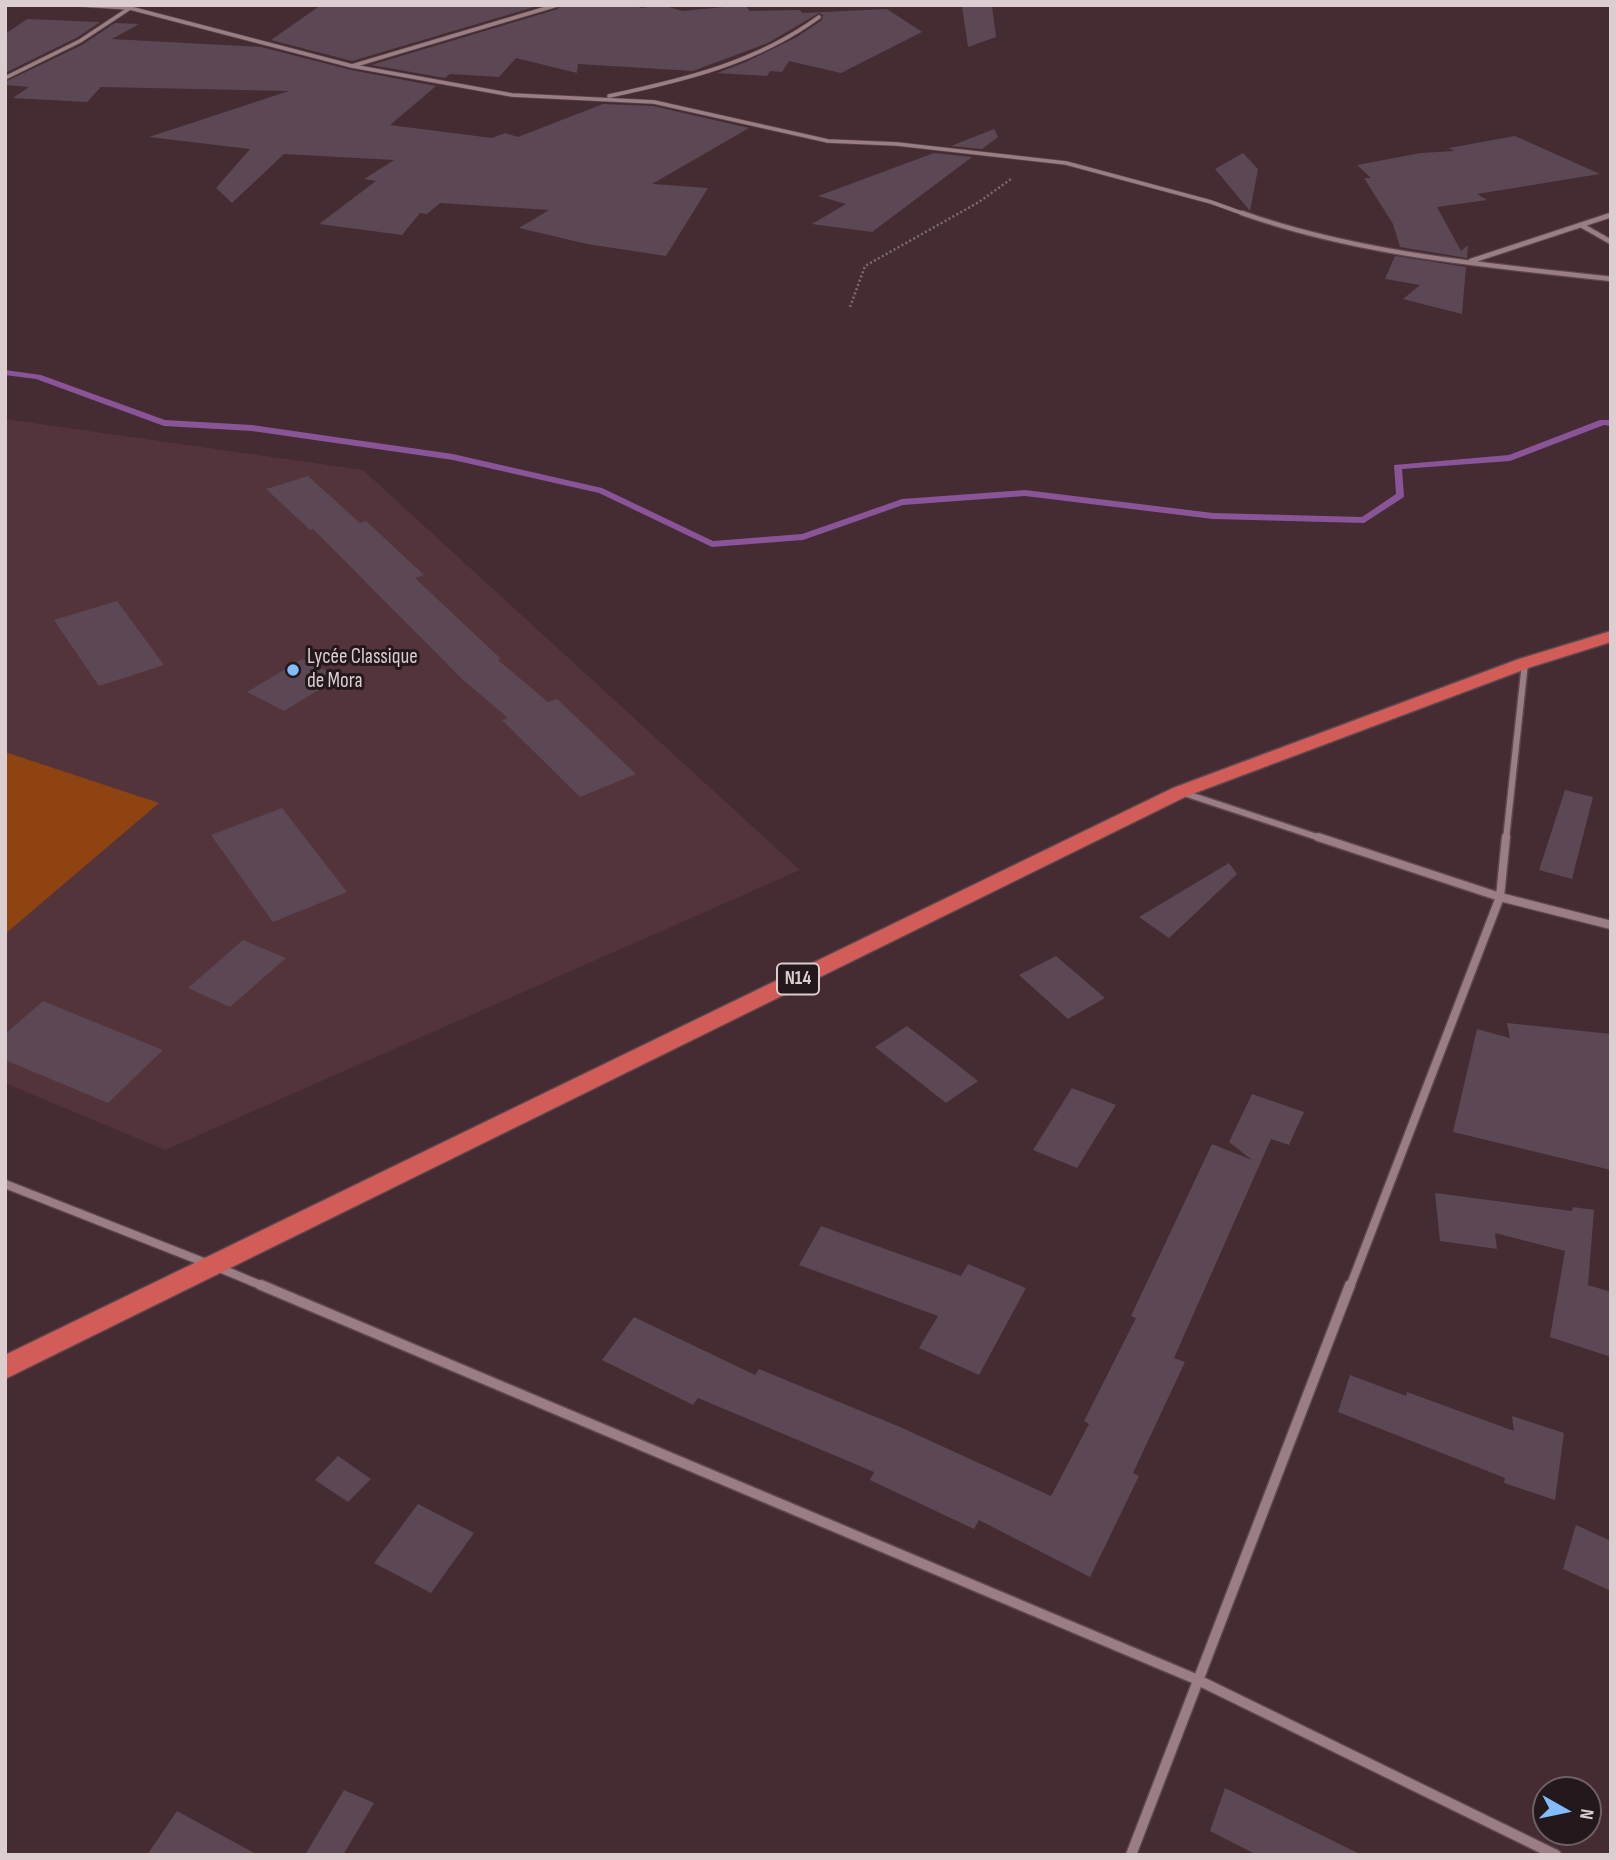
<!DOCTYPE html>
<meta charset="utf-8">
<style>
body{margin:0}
#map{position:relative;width:1616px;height:1860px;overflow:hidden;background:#442c32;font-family:"Sofia Sans Condensed",sans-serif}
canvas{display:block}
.frame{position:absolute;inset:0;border:7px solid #dccdd0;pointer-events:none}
.north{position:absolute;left:1532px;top:1776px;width:70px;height:70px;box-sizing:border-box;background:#23181b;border:2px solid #6d6063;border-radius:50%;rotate:99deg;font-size:19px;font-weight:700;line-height:28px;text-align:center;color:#dccdd0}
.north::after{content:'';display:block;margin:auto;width:24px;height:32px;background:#82bcfa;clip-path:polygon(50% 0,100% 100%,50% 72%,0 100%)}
</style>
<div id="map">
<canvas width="1616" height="1860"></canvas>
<div class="frame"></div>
<div class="north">N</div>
</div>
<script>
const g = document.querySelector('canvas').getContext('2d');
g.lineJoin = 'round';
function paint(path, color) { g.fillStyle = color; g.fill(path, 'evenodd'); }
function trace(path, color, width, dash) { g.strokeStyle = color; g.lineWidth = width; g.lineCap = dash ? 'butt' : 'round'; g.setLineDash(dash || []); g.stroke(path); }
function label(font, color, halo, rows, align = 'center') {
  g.font = font + ' "Sofia Sans Condensed",sans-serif'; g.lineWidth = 6; g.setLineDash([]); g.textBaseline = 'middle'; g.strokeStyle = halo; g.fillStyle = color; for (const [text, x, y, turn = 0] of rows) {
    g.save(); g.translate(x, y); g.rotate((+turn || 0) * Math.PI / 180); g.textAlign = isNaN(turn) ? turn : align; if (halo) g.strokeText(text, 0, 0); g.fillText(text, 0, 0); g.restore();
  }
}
paint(new Path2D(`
 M5,419L363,470L800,870L165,1150L5,1083Z`), '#53343b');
paint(new Path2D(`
 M5,752L159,803L5,934Z`), '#8e4310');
paint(new Path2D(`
 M5,370L41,375L165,420L252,425L453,454L602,488L713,541L802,534L902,499L1025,490L1213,513L1362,517L1396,494L1394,465L1509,455L1600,420H1611V426L1604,425L1510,461L1402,469L1404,497L1364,523L1213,519L1025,496L903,505L803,540L712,547L599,493L453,460L252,431L164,426L36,379L5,375Z`), '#8a5499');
paint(new Path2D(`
 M321,5H541L352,61L271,40Z
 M561,5H631L642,8L663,5L682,11L745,5L750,11L800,10L802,13L887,9L922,32L841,73L789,61L782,72L770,71L767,76L717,73L746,62L797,37L822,20L823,15L819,13L768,43L693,71L578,64L577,73L516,58L499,77L450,74L445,78L371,65L558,9Z
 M962,6H992L996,37L968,47Z
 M27,19L100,22L78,37L5,73V34Z
 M115,23L139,24L112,39L261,47L351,70L436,86L390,125L492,138L505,133L518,137L603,104L653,106L749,128L652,184L708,188L666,256L587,244L519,228L549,210L440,203L427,214L420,213L402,235L319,224L376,181L364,179L394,160L284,154L232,203L216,188L250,149L149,137L289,91L101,87L87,102L13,98L29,87L5,85V82L82,45Z
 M994,129L998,137L982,149L951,146Z
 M1515,136L1600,174L1477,194L1487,200L1437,207L1461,251L1468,245L1467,258L1400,247L1393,224L1364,178H1371L1357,165L1421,153L1454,151L1449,148Z
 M934,153L972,157L872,232L812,224L846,204L818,196Z
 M1243,153L1258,169L1250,211L1215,169Z
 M1395,256L1466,267L1462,314L1403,299L1420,285L1385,279Z
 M308,476L360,523L366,521L424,575L415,578L501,659L498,660L548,702L557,699L636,774L580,797L502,720L508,718L462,679L313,529L310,530L266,489Z
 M117,601L164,665L99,686L54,620Z
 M302,659L340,677L284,711L247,692Z
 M1565,790L1593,797L1572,879L1539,870Z
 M282,808L347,892L273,922L211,835Z
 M1229,863L1237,874L1169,938L1139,917Z
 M243,940L286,958L230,1007L188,988Z
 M1056,956L1105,998L1068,1019L1019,975Z
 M43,1001L163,1050L108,1103L5,1060V1034Z
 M1507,1023L1611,1034V1170L1453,1132L1477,1029L1510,1038Z
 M907,1026L954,1062L978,1081L946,1103L875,1047Z
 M1072,1088L1116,1105L1077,1168L1033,1150Z
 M1252,1094L1304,1112L1289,1145L1271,1139L1174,1358L1185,1362L1133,1473L1139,1476L1090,1577L979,1520L974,1529L870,1480L874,1472L698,1398L693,1405L602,1360L634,1317L755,1375L759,1369L900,1427L1051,1496L1089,1424L1084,1421L1136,1318L1131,1316L1212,1144L1252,1160L1229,1142Z
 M1435,1193L1572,1211L1573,1207L1594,1210L1588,1285L1611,1292V1357L1550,1337L1565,1251L1495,1233L1497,1249L1440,1241Z
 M821,1226L961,1276L968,1264L1026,1288L979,1375L919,1348L938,1316L799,1265Z
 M1350,1375L1406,1396L1407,1392L1514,1431L1512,1416L1564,1433L1555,1500L1504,1483L1505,1478L1338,1412Z
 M338,1456L371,1479L348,1502L315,1480Z
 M418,1504L474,1533L431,1593L374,1563Z
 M1576,1525L1611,1541V1591L1563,1569Z
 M1225,1788L1362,1855H1257L1210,1831Z
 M344,1790L374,1803L343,1855H305Z
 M177,1811L258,1855H147Z`), '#5c4754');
const minorFar4 = new Path2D(`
 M82,5L130,8L352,66L557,5
 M352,66L512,95L654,102L828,141L897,144L1066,163L1211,202L1247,215
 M5,78L80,41L130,8
 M609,96C684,80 756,63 819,17`);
const minorFar3 = new Path2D(`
 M1242,213C1361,255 1487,265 1611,279
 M1581,225L1611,242
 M1471,261L1611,215`);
const minorFar2 = new Path2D(`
 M1181,792L1323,839
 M1506,839L1525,663`);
const minorFar1 = new Path2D(`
 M1318,837L1500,897L1611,925
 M5,1184L206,1263
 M217,1267L265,1287
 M1350,1287L1500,897L1506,837`);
const minor = new Path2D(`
 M261,1285L1198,1680L1556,1855
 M1131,1855L1350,1285`);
const trunk = new Path2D(`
 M1611,631V642L1531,667L1187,796L5,1379V1355L1173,788L1519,659Z`);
trace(minorFar4, '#5c484d', 5);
trace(minorFar3, '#5c484d', 7);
trace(minorFar2, '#5c484d', 9);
trace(minorFar1, '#5c484d', 11);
trace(minor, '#5c484d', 13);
trace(trunk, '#5c484d', 3);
trace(new Path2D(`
 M850,307L865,266L979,202L1011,179`), '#7f6b6f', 2.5, [2, 2.5]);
trace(minorFar4, '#9b7e84', 3.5);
trace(minorFar3, '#9b7e84', 4.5);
trace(minorFar2, '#9b7e84', 6);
trace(minorFar1, '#9b7e84', 8);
trace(minor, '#9b7e84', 10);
paint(trunk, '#d25c58');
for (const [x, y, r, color] of [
 [293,670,7,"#82bcfa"]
]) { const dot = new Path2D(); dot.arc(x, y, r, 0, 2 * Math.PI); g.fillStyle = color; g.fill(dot); trace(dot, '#23181b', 2.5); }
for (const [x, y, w] of [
 [798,979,42]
]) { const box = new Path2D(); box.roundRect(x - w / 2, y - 15.5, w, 31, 5); g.fillStyle = '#23181b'; g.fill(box); trace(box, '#dccdd0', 2); }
label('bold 19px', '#dccdd0', null, [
 ["N14",798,979]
]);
label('21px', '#dccdd0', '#23181b', [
 ["Lycée Classique",307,658],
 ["de Mora",307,682]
], 'left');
</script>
